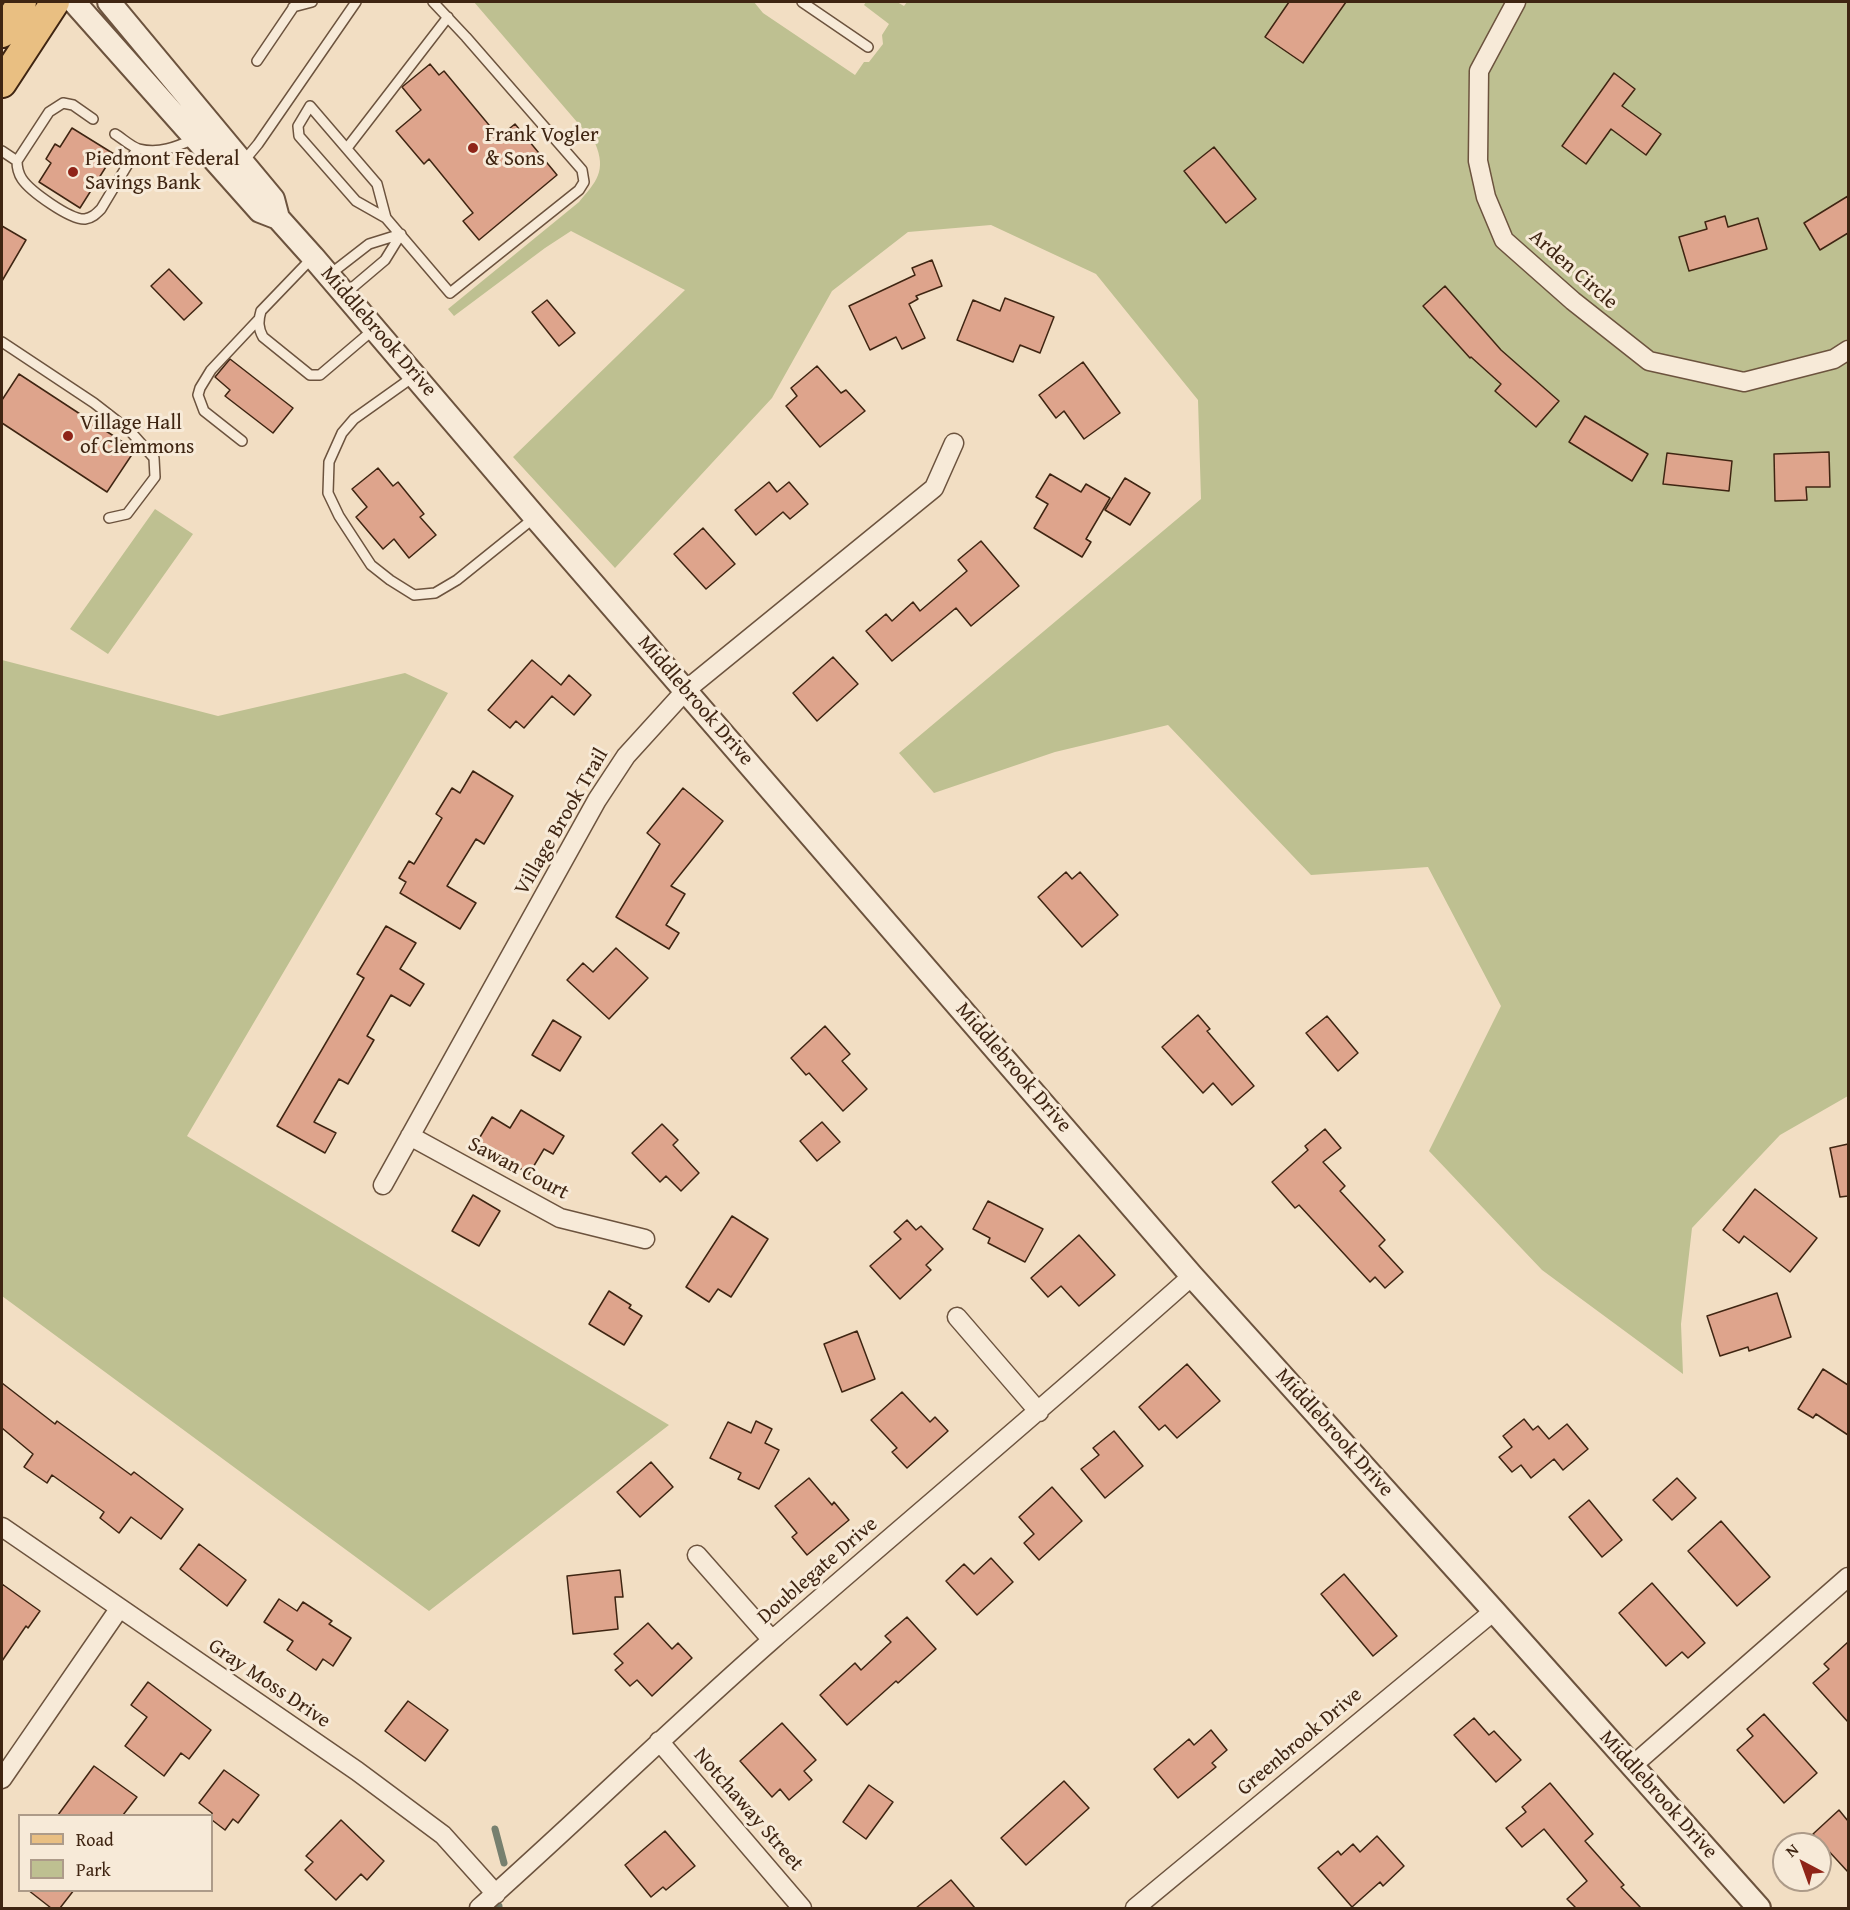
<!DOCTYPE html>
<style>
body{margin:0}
#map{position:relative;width:1850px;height:1910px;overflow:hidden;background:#f2dec3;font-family:"Gentium Book Plus",serif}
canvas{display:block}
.frame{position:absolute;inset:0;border:3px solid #3f2512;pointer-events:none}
.legend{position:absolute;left:18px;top:1814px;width:195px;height:78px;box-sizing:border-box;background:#f7ead8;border:2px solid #ad9b89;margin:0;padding:8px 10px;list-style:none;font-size:18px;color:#3f2512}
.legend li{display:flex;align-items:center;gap:12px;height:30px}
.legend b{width:30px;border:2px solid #ad9b89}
.north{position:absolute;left:1772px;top:1832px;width:60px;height:60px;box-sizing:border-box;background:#f7ead8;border:2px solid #ad9b89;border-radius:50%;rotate:319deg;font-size:16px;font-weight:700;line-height:24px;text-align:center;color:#3f2512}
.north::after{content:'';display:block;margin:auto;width:21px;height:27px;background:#8f2418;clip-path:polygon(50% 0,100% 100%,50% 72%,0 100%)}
</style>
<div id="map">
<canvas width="1850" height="1910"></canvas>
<div class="frame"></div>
<ul class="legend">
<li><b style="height:8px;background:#e9bf82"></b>Road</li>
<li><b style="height:16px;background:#bec091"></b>Park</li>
</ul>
<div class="north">N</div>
</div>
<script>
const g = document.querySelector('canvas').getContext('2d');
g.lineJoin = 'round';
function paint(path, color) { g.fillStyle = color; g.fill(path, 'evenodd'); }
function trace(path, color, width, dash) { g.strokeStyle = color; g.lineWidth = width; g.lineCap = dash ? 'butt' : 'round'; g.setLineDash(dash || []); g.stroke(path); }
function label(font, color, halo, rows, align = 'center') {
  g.font = font + ' "Gentium Book Plus",serif'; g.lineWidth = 6; g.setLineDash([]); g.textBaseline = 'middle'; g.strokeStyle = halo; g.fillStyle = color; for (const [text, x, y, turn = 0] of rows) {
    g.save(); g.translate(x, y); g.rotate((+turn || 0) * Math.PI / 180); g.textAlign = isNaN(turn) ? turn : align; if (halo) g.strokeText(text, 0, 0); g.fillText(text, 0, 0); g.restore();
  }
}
paint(new Path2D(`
 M474,2H754L763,13L855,75L864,62H869L883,44L882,35L889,24L864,5L866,2H897L904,6L907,2H1848V1096L1780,1135L1692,1228L1681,1324L1683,1374L1542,1270L1429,1151L1501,1006L1428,867L1311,875L1168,725L1055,752L934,793L899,753L1201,499L1198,400L1096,274L991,225L908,232L832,291L772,398L615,568L513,457L685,290L571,231L545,248L454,316L448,309L579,202C596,182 607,171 595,143Z
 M155,509L193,534L108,654L70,629Z
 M2,660L218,716L405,673L448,693L187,1136L669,1425L429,1611L2,1296Z`), '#bec091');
trace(new Path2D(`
 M495,1829L504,1863
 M499,1908V1906`), '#77806f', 7);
const building = new Path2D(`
 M1289,2H1346L1303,63L1265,37Z
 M430,64L439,75L444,71L499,137L515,124L557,175L479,240L463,221L473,213L429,159L424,164L396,131L421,110L402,87Z
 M1614,73L1635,89L1622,106L1661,134L1646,155L1611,129L1586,164L1562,146Z
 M72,128L114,154L80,208L39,182L51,163L46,159L55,144L60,147Z
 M1214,147L1256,199L1226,223L1184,171Z
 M1848,196V233L1820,250L1804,223Z
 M1725,216L1728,227L1758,218L1767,249L1689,271L1679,237L1707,229L1705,222Z
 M2,226L26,240L2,281Z
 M932,260L942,286L916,296L918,299L909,304L925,338L902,349L896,337L870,350L849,306L915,275L912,268Z
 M169,269L202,303L184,320L151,286Z
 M1445,286L1501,350L1559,401L1536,427L1495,391L1501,384L1471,357L1470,358L1423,306Z
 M1005,298L1054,317L1040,353L1020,345L1013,362L957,340L973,300L1000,311Z
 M547,300L575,333L559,346L532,312Z
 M230,359L293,408L273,433L225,396L230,390L215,377Z
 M1083,362L1120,413L1084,439L1064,411L1056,418L1039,395Z
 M817,366L841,393L846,390L865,411L820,447L786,406L797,396L791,388Z
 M19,374L135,450L107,492L2,423V400Z
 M1585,416L1648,454L1632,481L1569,442Z
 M1829,452L1830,487H1806L1807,500L1775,501L1774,454Z
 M1667,453L1732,461L1729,491L1663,484Z
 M378,468L393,486L398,482L424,514L420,517L436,535L409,558L394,539L383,549L356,517L367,507L352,489Z
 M1050,474L1081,492L1086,484L1110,498L1086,539L1091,542L1082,557L1034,528L1048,504L1036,497Z
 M1125,478L1150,493L1130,525L1105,510Z
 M769,482L777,492L789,482L808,504L790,519L783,512L756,535L735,510Z
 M703,528L735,564L706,589L674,554Z
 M981,541L1019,586L971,626L956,608L892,661L866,631L886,614L892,621L913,602L920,611L967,571L958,560Z
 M833,657L858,684L817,721L793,693Z
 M532,660L561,685L569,675L591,695L574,715L552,696L524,728L516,721L510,728L488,710Z
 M473,771L513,796L484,844L476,839L447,886L476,903L460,929L400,893L406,882L399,878L409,861L414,864L442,818L436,814L452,788L460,793Z
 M683,788L723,821L671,886L685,894L666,925L679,933L669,949L616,917L660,844L647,833Z
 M1066,872L1072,879L1080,872L1118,915L1082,947L1038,897Z
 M386,926L416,943L400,969L424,984L410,1006L391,995L367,1036L374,1040L348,1084L339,1079L314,1122L336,1133L325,1153L277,1126L364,978L357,974Z
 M616,948L648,978L609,1019L567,980L583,963L593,972Z
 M1198,1015L1210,1029L1207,1031L1254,1086L1232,1105L1213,1083L1203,1093L1162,1047Z
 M1327,1016L1358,1053L1338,1071L1306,1033Z
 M553,1020L581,1037L560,1071L532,1055Z
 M825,1026L850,1054L842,1061L867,1089L843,1111L809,1073L806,1075L791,1058Z
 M521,1110L564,1136L553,1154L544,1149L529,1174L477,1142L492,1117L510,1128Z
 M822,1122L840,1142L817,1161L800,1141Z
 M662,1124L678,1140L673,1145L699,1173L681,1191L666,1176L660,1182L632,1153Z
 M1325,1129L1341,1148L1323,1162L1345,1186L1340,1191L1385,1240L1379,1246L1403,1272L1385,1288L1375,1277L1370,1282L1299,1205L1295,1208L1272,1182L1308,1150L1305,1146Z
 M1848,1144V1196L1840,1197L1830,1148Z
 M1755,1189L1817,1238L1790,1272L1744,1236L1739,1243L1723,1230Z
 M473,1195L500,1211L479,1246L452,1231Z
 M988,1201L1043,1229L1025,1262L988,1243L990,1238L973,1229Z
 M732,1216L768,1239L731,1297L718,1289L709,1302L686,1287Z
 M907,1220L916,1230L921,1226L943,1249L926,1265L931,1270L900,1299L870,1266L901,1239L894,1232Z
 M1079,1235L1115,1275L1079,1306L1061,1286L1048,1297L1031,1278Z
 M609,1291L631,1305L629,1308L642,1316L624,1345L589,1324Z
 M1777,1293L1791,1337L1749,1351L1748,1347L1720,1356L1707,1316Z
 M857,1331L875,1379L842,1392L824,1344Z
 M1187,1364L1220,1401L1177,1438L1165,1425L1159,1430L1139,1407Z
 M1823,1369L1848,1385V1435L1816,1414L1813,1418L1798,1409Z
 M2,1383L55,1424L57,1421L131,1475L134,1472L183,1509L161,1539L131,1517L119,1533L100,1518L104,1512L52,1475L47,1483L24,1467L33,1454L2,1428Z
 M902,1392L930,1422L935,1417L948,1431L907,1468L892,1452L897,1448L871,1420Z
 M1524,1419L1533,1430L1538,1426L1549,1439L1567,1424L1588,1449L1563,1470L1554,1459L1531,1478L1521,1465L1512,1472L1499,1457L1512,1447L1503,1436Z
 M756,1421L772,1429L765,1443L779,1450L759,1489L738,1479L741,1473L710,1458L728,1422L751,1433Z
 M1114,1431L1143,1466L1105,1498L1081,1469L1099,1455L1093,1448Z
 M651,1462L673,1487L640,1517L617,1492Z
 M809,1478L832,1505L834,1502L849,1520L807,1555L792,1537L797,1533L775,1506Z
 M1677,1478L1696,1498L1672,1520L1653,1500Z
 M1052,1487L1082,1521L1039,1560L1024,1543L1034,1534L1019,1517Z
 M1589,1500L1622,1540L1602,1557L1569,1517Z
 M1721,1521L1770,1577L1737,1606L1688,1551Z
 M199,1544L246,1580L227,1606L180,1569Z
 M991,1558L1013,1582L977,1615L946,1581L964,1564L974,1574Z
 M620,1570L623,1597H615L618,1629L573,1634L567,1576Z
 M1344,1574L1397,1636L1373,1656L1321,1594Z
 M1652,1583L1705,1643L1688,1658L1682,1652L1666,1666L1619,1613Z
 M2,1584L40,1611L28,1628L26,1626L2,1661Z
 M279,1599L297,1611L303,1602L332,1621L329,1624L351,1638L333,1666L323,1659L316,1670L287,1650L293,1641L264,1622Z
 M907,1617L936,1649L898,1683L896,1681L847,1725L820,1695L855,1663L861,1670L891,1642L885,1636Z
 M648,1623L672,1649L678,1643L692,1658L652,1696L637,1680L630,1686L615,1670L623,1663L614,1654Z
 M1848,1642V1722L1813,1683L1829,1669L1824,1664Z
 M148,1682L211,1730L189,1759L181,1753L164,1776L125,1746L147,1717L131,1705Z
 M408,1701L448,1730L425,1761L385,1731Z
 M1764,1714L1817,1773L1784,1803L1737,1750L1753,1736L1747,1729Z
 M1474,1718L1489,1735L1494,1731L1521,1760L1496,1782L1454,1735Z
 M782,1723L816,1760L804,1771L812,1780L789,1800L780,1789L772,1797L740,1761Z
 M1211,1730L1227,1750L1212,1763L1216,1767L1178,1798L1154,1769L1189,1739L1194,1745Z
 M94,1766L137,1797L123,1815H58Z
 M224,1770L259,1795L238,1823L233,1819L225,1830L212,1820V1813L199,1803Z
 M1064,1781L1089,1808L1026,1865L1001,1838Z
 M1550,1783L1593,1834L1585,1841L1624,1885L1621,1887L1641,1908H1576L1567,1899L1587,1881L1544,1829L1522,1847L1506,1828L1526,1812L1522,1807Z
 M869,1785L893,1802L866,1839L843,1822Z
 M1839,1810L1848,1821V1872L1813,1834Z
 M341,1820L384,1861L367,1880L361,1874L336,1900L305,1870L313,1862L306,1856Z
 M665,1831L695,1866L666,1890L663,1887L651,1897L625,1865Z
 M1377,1836L1404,1866L1383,1886L1380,1882L1352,1907L1318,1868L1338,1851L1341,1855L1353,1844L1360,1852Z
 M951,1880L975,1908H916Z
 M28,1890H74L60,1908H51Z`);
paint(building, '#dea48c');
trace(building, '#3f2512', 1.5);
const service = new Path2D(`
 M802,2L868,47
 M293,7L312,2
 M257,61L297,2
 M115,134C122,138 131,147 139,149C159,154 176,147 194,139
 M347,148L448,17
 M2,151L17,161L49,112L63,103L73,105L93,119
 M17,161C17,168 18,173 22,179C30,191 70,220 85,219C92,218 96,214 101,209L137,149
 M243,162L258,144L356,2
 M386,218L377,184L310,106L298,126L299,136L356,201L386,218L450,293L579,190L584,182L582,170L466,37L433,2
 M312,258L261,311C258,321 258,328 263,337L310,375H320L373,330
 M329,275L369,244L401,234L385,260L346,293
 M2,342L94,403L130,431L154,458L155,477L127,514L109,518
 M413,377L354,419L342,433L329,462L328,493L339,516L371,565L390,580L414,595L435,593L457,580L534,518
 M242,441L204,411L198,395L200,388L211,370L258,320`);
const minor = new Path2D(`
 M1516,2L1479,71L1478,161L1486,197L1504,240L1573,301L1649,361L1744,382L1834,359L1848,350
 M410,1136L560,1218L645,1239
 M383,1185L597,800L626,756L686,690L934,488L954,443
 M957,1317L1039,1412
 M2,1527L357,1771L443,1835L496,1894
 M697,1555L772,1640
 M659,1741L802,1908
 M1632,1766L1848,1577
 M2,1779L119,1609
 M479,1908C578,1820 673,1727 772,1640C912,1518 1054,1399 1192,1276
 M1135,1908L1494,1611`);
const tertiary = new Path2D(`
 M74,2L260,211L278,218L313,257L535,517L1192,1276L1494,1611L1759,1908
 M109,2L273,199L278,218`);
const primary = new Path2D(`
 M2,33L22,2
 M2,83L55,2`);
trace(service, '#6c533e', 12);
trace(minor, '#6c533e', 21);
trace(tertiary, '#6c533e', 26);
trace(primary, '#3f2512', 32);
trace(service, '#f7ead8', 9);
trace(minor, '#f7ead8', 18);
trace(tertiary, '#f7ead8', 22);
trace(primary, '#e9bf82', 28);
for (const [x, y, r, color] of [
 [473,148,6,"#8f2418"],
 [73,172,6,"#8f2418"],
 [68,436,6,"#8f2418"]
]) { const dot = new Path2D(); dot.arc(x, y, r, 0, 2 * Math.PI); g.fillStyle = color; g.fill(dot); trace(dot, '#f7ead8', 2); }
label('21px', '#3f2512', '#f7ead8', [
 ["Frank Vogler",485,136],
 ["& Sons",485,160],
 ["Piedmont Federal",85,160],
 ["Savings Bank",85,184],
 ["Village Hall",80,424],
 ["of Clemmons",80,448]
], 'left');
label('21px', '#3f2512', '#f7ead8', [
 ["Arden Circle",1573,270,41],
 ["Middlebrook Drive",378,332,49],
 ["Middlebrook Drive",695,701,49],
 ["Village Brook Trail",562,822,-60],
 ["Middlebrook Drive",1013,1068,49],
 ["Sawan Court",518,1169,28],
 ["Middlebrook Drive",1334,1433,48],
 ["Doublegate Drive",818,1571,-41],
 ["Gray Moss Drive",269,1684,34],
 ["Greenbrook Drive",1300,1742,-40],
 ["Middlebrook Drive",1658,1795,48],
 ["Notchaway Street",748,1810,49]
]);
</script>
